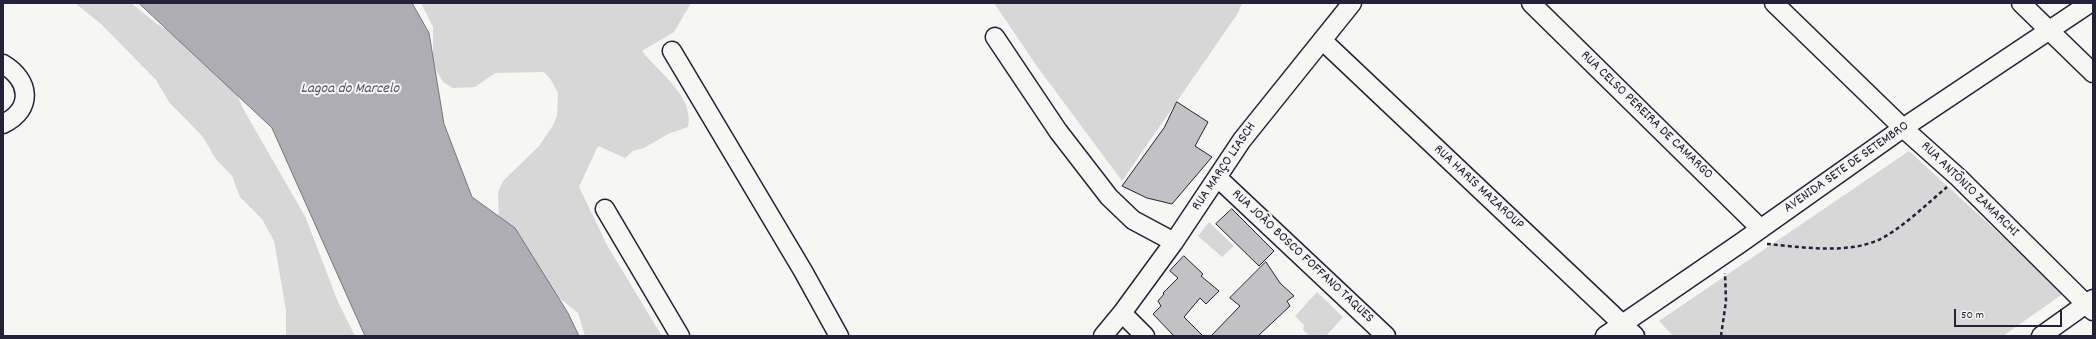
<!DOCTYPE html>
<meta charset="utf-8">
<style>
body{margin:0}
#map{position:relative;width:2096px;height:339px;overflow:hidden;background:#f6f6f2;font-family:Dekko,sans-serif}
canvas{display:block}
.frame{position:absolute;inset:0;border:4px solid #22223b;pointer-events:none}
.scale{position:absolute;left:1954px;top:309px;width:108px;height:18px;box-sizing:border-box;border:2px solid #22223b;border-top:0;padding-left:5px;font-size:12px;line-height:14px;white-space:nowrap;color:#22223b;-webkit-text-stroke:3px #f6f6f2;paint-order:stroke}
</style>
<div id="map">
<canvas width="2096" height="339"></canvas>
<div class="frame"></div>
<div class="scale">50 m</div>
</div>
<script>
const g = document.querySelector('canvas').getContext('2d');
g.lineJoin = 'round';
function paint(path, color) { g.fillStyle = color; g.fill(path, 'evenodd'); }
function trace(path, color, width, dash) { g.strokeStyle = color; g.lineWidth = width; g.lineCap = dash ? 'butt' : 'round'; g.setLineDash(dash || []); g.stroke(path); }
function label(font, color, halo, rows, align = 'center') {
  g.font = font + ' Dekko,sans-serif'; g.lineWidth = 4; g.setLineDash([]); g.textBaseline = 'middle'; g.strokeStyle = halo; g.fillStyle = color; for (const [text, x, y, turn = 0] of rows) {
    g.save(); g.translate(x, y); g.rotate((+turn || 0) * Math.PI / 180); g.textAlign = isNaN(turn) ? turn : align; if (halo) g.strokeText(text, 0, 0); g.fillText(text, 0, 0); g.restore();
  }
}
paint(new Path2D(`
 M75,3H131L157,24L179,37L234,86L242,107L305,216L338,302L355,336H286V310L274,241L262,219L240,197L232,176L215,158L203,137L169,102L156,80L101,24Z
 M421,3H691L674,32L642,51C659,73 695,97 688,127L668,134L644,148L633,151L625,158L598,146L579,187L608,247L662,336H585L578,313L558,297L499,225L498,192L503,181L539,146L552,127L557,116L558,93L551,80L544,72L495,73L475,87L453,88L443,82L437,72L433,60V27Z
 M994,3H1242L1238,13L1122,181L1036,65Z
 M1909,151L2064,293L2003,336H1673L1659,321Z
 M1209,222L1234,246L1222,257L1198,236Z
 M1317,292L1343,317L1326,336H1310L1303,330L1304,325L1295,316Z`), '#d7d7d7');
const water = new Path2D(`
 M139,3H412L429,33L444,124L472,197L515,228L568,313L579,336H365L272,128Z`);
paint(water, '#adadb3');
trace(water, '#757583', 1);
const building = new Path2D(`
 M1177,102L1208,122L1195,146L1212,157L1172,204L1147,198L1122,186L1164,128Z
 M1232,209L1274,251L1259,266L1216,224Z
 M1184,256L1203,274L1201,276L1219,291L1206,304L1200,298L1184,317L1203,336H1174L1153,314L1161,306L1158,301L1164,294L1163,293L1178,278L1170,271Z
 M1266,262L1280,283L1294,296L1287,301L1290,306L1258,336H1211L1240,306L1230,298Z`);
paint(building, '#c2c2c4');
trace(building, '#22223b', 1);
const minor = new Path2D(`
 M1531,3L1761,229
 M1774,3L1903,128L1959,178L2093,311
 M2021,3L2093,73
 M995,37L1058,131L1109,197L1133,220L1174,242
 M1322,40L1635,336
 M672,51L803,271L839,336
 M3,64C30,80 34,109 3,124
 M1218,178L1386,336
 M605,209L680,336
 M1122,313L1145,336
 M1103,336L1122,313L1174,242L1242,140L1352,3
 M1605,336L1742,242L1903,128L2090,3
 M2041,336L2093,299`);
trace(minor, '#22223b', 21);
trace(new Path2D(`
 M1767,244C1801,247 1843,254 1876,241C1898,232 1928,203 1947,187
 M1721,336L1726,301L1725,273`), '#22223b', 2.5, [4, 3]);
trace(minor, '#f6f6f2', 18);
label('14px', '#22223b', '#f6f6f2', [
 ["RUA CELSO PEREIRA DE CAMARGO",1646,116,44],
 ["RUA MARÇO LIASCH",1225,167,-56],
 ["AVENIDA SETE DE SETEMBRO",1847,168,-35],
 ["RUA HARIS MAZAROUP",1478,188,43],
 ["RUA ANTÔNIO ZAMARCHI",1969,190,44],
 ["RUA JOÃO BOSCO FOFFANO TAQUES",1302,257,43]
]);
label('italic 15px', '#535365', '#f6f6f2', [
 ["Lagoa do Marcelo",350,90]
]);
</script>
